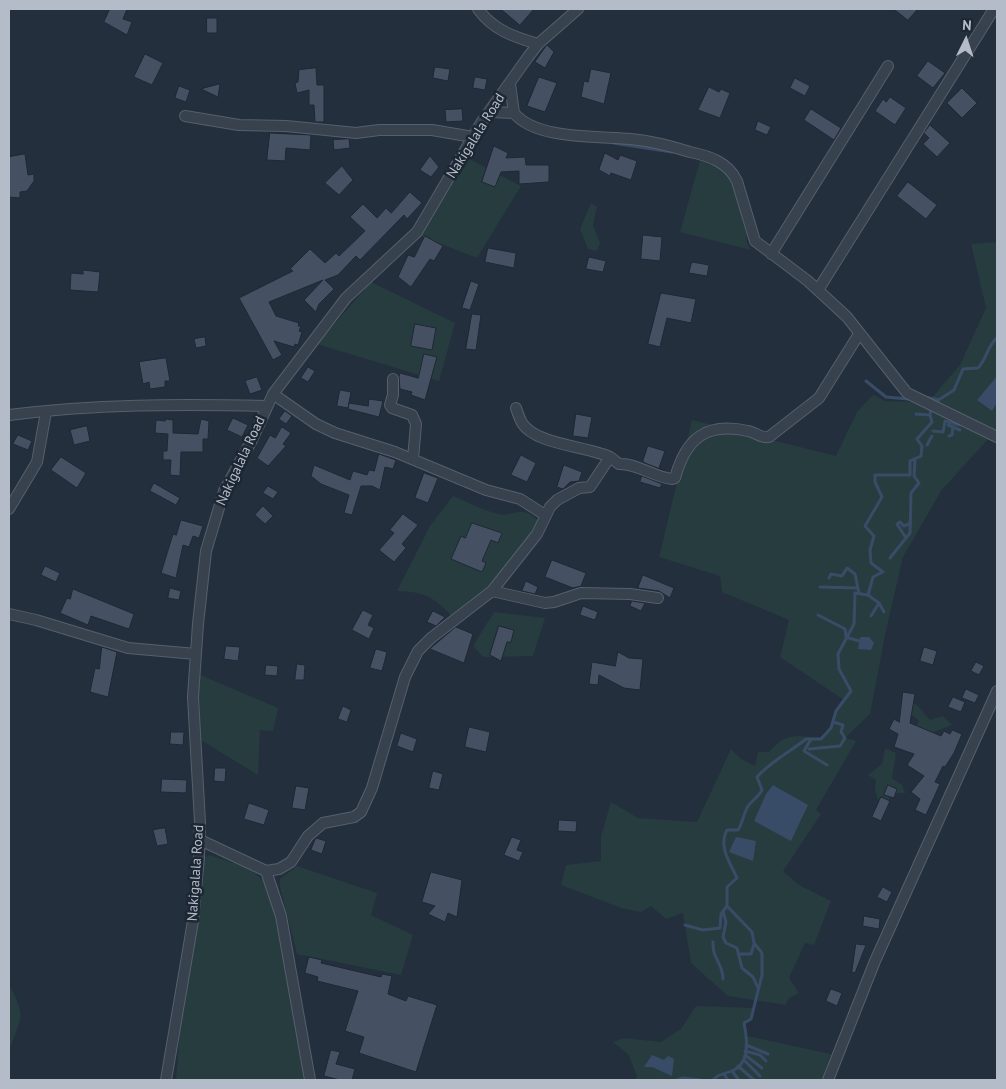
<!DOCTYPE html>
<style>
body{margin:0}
#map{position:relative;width:1006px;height:1089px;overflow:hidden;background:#242f3e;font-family:"PT Sans",sans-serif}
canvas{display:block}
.frame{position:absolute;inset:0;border:10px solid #b4bcc9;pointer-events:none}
.north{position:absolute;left:941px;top:15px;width:50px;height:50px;-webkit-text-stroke:4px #1d2633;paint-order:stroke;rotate:4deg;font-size:14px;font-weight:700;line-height:20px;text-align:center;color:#b4bcc9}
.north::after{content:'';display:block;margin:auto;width:18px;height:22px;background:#b4bcc9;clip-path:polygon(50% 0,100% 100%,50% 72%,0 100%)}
</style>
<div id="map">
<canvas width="1006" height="1089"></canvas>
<div class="frame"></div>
<div class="north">N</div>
</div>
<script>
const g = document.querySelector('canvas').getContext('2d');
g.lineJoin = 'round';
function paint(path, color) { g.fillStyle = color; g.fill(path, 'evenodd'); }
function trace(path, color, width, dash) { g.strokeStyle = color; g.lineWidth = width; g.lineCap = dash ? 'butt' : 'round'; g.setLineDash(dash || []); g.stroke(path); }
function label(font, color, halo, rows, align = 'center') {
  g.font = font + ' "PT Sans",sans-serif'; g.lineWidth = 5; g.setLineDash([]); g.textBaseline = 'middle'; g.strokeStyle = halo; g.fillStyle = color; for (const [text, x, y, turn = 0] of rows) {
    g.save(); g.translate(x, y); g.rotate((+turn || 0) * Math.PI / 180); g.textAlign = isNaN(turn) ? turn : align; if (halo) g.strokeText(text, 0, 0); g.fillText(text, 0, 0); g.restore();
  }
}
paint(new Path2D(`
 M465,157L521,186L477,258L418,235Z
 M701,157L741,180L747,243L751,250L680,232Z
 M591,203L597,207L593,225L600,243L597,251L588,249L580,229Z
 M997,242V376L977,400L992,411L997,403V431L981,426L929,401L960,365L986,308L971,244Z
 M371,282L455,323L439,381L317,344Z
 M873,395L885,401L913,402L988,439L941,491L903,557L885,635L870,714L845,738L856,741L816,810L821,814L783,871L799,885L831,901L814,945L805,943L789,978L799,993L788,999L786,1005L728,996L691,963L683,913L666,919L651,906L641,912L621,908L561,885L566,865L601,861V836L611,802L638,818L697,822L731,749L741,759L755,766L758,752H769C786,732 798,735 821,739C832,727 835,713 844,700L780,657L789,620L722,592L720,576L659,557L692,420L836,456L857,412ZM773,785L808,806L768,828L754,821Z
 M453,496C467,502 482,510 498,514C514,518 522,501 541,524L510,563L457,621C434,599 431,592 397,591L430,526Z
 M494,612L545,618L533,656L483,657L473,646Z
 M198,674L278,708L273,731L260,730L258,775L201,740Z
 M916,704L930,720L943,716L952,725L934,732L938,748L913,730L919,721L908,712L911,705Z
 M885,748L896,753L892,778L902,785L905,793H890L888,806L879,804L875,790L876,780L868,775L882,764Z
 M209,855C244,867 258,865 276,902L305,1080H176L181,1016L204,858Z
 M297,866L377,893L371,915L413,935L401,975L297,954L280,887V879Z
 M9,984C27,1019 21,1016 9,1051Z
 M696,1006L753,1008L751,1019L744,1023L747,1036L831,1054L822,1080H635L637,1076L628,1054L613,1042L624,1038L661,1042L681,1029Z`), '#263c3f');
paint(new Path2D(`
 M997,376V403L992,411L977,400Z
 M860,637H869L874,643L871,650L858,649Z
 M773,785L808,805L791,841L754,821L766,794Z
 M736,837L756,841L753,861L729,852Z
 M652,1055L664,1060L668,1056L674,1059L672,1076L652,1067H644Z`), '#394c67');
trace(new Path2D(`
 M613,143L672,152
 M866,381L886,397L908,399
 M925,397L939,400
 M937,401L954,390L963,369L978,368C987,359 987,346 997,338
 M916,414L930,415
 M948,425L960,430
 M933,431L943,432L945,421L960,425
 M949,436L952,435L953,427
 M927,445L932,436
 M906,538L897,524L900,522L904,526L911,523
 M890,558L910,533L911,493L919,483L914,476L915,459
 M829,578L831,574L842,576L847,568L855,574L859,593
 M820,587L857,588
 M868,595L879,603L884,612
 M818,615L845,629L846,637L859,641
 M871,616L879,603
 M811,739L804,751L827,765
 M809,749L840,746L845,738L841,732L843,725L833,722
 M723,911L726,922L723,937L726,943L737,948L742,968L753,977L758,988
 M685,925L703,930L720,928L721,914L727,906
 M713,942C712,959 723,963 723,979
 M738,954H751L754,944
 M746,1045L768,1054
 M745,1051L760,1055L766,1061
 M745,1055L762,1068
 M744,1060L760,1076
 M738,1066L754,1080
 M732,1071L739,1080
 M724,1074L728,1080
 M677,1080L683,1078L700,1080
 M713,1080C718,1073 727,1074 734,1070C750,1062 747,1037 744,1023L751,1019L762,975V953L754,943L752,932L727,906V887L737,878C730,863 718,846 727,830H738C742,824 743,817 746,810C749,802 758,798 762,790L757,777C771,761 790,752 806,739H821L831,728L836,711L851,691L839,669L838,654L854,624L855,593L868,595L873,577L883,572L871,563L870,550L874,536L865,526L882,497L875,482V475H910V461L921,456L922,446L917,439L932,422L930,415L931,409`), '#394c67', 3);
const building = new Path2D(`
 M110,9H127L123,19L132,22L127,35L104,22Z
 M501,9H534L520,25Z
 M894,9H918L908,20Z
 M207,18H217V33H207Z
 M547,45L554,52L545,68L535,62Z
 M145,54L163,63L152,85L134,77Z
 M928,61L945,73L933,88L917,76Z
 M435,67L450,69L448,81L433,78Z
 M316,68L317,85H324V122H315L314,105H309V90L297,93L295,83L298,82L299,70Z
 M591,69L611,73L604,104L581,97L584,81L588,82Z
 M475,77L487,79L485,90L473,88Z
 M539,77L557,83L545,112L527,106Z
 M795,78L810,86L805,96L790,88Z
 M220,84L218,97L201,89Z
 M179,86L190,90L186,102L175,98Z
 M709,87L719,92L721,89L730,93L720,118L698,110Z
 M962,88L977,103L962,118L947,103Z
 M890,97L906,108L895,125L875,111L883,99L886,102Z
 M462,109L463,121L446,122L445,110Z
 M811,109L841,128L834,140L804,120Z
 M758,121L771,127L767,135L755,130Z
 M930,125L950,143L937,157L923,144L929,138L924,133Z
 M270,133L311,135L310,150L286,148L285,161L267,160Z
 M349,139L350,148L334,150L333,140Z
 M494,146L508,153L506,158L525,157L526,165H549V182L519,184V171L501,172L495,187L482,182Z
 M605,153L618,160L620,155L637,161L631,180L611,173L610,176L599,170Z
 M25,154L28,175L34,174V181L27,191L20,192V198L9,197V157Z
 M430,156L439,167L431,177L420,170Z
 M342,166L353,180L339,195L325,183Z
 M908,182L937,205L926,219L897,196Z
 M410,192L422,203L407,219L404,215L360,260L356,256L338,275L325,280L334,289L319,304L316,312L304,300L323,280L269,302L276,316L299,323L298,326H301L299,331L302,332L298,345L295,344L294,347L274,341L282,355L273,360L239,298L293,271L290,269L310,249L325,263L336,253L339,256L365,231L350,217L363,204L377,218L386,208L391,213Z
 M643,235L662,237L660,261L641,259Z
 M425,236L443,246L434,261L430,259L411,287L398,277L408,255L414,257Z
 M488,248L516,253L514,268L485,262Z
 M589,257L606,261L603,272L586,269Z
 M692,262L709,265L707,276L689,273Z
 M83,270L100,272L98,292L70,290L71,273L83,274Z
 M471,281L479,284L470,310L462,308Z
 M661,293L696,299L691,323L667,318L660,347L648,344Z
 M472,314L481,315L476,350L466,349Z
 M415,324L436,328L432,350L411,346Z
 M205,337L206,346L196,348L194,339Z
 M424,354L437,357L425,400L411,395L412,392L400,389L399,376L400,373L418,378Z
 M166,358L170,381H165V387L150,389L149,382L143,384L139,362Z
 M308,367L315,371L308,382L301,378Z
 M257,377L262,390L250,394L245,381Z
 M340,390L351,392L348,408L337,406Z
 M369,399L383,401L379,417L348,409L349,403L368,406Z
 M285,411L292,416L286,424L279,419Z
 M576,414L592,417L588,438L573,436Z
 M233,418L248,425L242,437L227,430Z
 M165,419L173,420V433L198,434L201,419L209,421L208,439H203V452H181L180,476L170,475L171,460H163V451H167L168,434L155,433L156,420L165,421Z
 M87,426L90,441L74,445L70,430Z
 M282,427L291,433L283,444L286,446L268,466L257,458L270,435L275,438Z
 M18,435L32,441L28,450L13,444Z
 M648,446L665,451L659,468L665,471L645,463L643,461Z
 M379,454L396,460L393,469L385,467L380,490L372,486H361L352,515L344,513L349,495L321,484L311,476L314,465L350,480L353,471L367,475L369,470L374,471Z
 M521,455L536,463L527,482L511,475Z
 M61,457L86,473L77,488L51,470Z
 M564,465L582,472L579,481L570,482L563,489L557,487Z
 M424,473L438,478L428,503L415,498Z
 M642,476L662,484L660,488L640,482Z
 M154,483L180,498L176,505L150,491Z
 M268,486L278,492L273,499L263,493Z
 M263,506L273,516L265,524L255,515Z
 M403,514L418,525L402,544L406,548L394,562L379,550L394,533L390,530Z
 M181,520L203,526L199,538L193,536L189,547L183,545L176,578L161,573L173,534L176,535Z
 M472,523L502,533L498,543L491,540L482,561L486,563L482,572L451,559L461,536L465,538Z
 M552,560L586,573L581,586L573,588L545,577Z
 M45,566L60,573L56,582L41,575Z
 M643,575L674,588L670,598L659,591L638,588Z
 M526,581L538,587L535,594L522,591Z
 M170,588L181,591L179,600L168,598Z
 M73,589L134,614L129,629L91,616L88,625L60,613L67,598L70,599Z
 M632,601L645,603L641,611L630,606Z
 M583,606L598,612L595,620L580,615Z
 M363,610L373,615L368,625L374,628L369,639L352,630Z
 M433,611L445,617L436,626L427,622Z
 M499,626L514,630L511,642H507L501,661L490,655Z
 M456,627L473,634L464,663L430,649Z
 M226,646L240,647L238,661L224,659Z
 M102,647L117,652L108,697L90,692L95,668L99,669Z
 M924,647L937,651L933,665L920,661Z
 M376,649L387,652L382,671L370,668Z
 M618,652L629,658L643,659L640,690L624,688L599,675L598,685L589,684L592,662L615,666Z
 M976,662L984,666L979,675L971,671Z
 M297,664L305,665L304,680H295Z
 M266,665L278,666L277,676L265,675Z
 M966,689L979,695L975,703L962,698Z
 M903,692L915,694L910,723L941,736L944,731L950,734L952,730L962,734L954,753L945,767L943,766L935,782L940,784L926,815L915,810L920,799L911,792L924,776L907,765L914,754L894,747L898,734L889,729L894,719L899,722Z
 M953,697L965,702L961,712L948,707Z
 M343,706L351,710L347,722L338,719Z
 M469,727L490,732L486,752L465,747Z
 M171,732H184L183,745L170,744Z
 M401,733L417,739L413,752L397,746Z
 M215,768H226L225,782L214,781Z
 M433,771L443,774L439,790L429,788Z
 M162,779L187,780L186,793L161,792Z
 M888,785L897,789L894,798L884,795Z
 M296,786L309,788L305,810L292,808Z
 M881,797L890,801L881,821L872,817Z
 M249,803L269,810L264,825L244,819Z
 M559,820L577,821L576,832L558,831Z
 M165,828L168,844L157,846L153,830Z
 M512,837L521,840L517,850L523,852L519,861L504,855Z
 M316,838L326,841L322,854L311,850Z
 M431,872L462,880L457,917L448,913L445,922L428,914L435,906L422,902Z
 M883,887L892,892L887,902L877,897Z
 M864,916L880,919L879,929L863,926Z
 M856,944L866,945L855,973L852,972Z
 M309,957L322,960L321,963L381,977L382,974L392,976L388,994L406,1001L408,996L437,1005L416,1072L359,1053L364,1037L345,1031L358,991L317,981L318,977L305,973Z
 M831,989L842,993L837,1006L826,1001Z
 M331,1050L340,1052L336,1064L355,1069L352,1080H340L324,1076Z`);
paint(building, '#455162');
trace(building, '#1f2835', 1);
const street = new Path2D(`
 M478,9C493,30 514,37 538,44
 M510,84L514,113C536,140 598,136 631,139C651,141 671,146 690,152C709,156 728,162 737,181L755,241L808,281L847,317L907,393L997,437
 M490,112L514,113
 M185,116L239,125L286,126L356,133L379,130H432L473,137
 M771,254L888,66
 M818,290L994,9
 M393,379V395L390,405L392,408L412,415L416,424L413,459
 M273,394L316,424L335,433L395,452L486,490L520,499L545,515
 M516,408C518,413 519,418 522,423C536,445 587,446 610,457
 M9,415C94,404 180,404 266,406
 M9,509L37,462L46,412
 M492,591L545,603L554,602L581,593L630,594L658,598
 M9,614L36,620L128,648L196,654
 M200,840L266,871L279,869L291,862L308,836L323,823L354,817L361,812L372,788L405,677L418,651L431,638L492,591L537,534L550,507L557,500L579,488L590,487L610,457L619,464C637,463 653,477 672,479L675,478C686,438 706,422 748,431C755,432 762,439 769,437L819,398L859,334
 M266,871L281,916L310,1080
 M166,1080L193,921L199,857L200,822L193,697L198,624L206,551L224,491L252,440L273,394L346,298L417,232L481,123L528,57L538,44L578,9
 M828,1080L875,961L997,691`);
trace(street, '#565f6c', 12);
trace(street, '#38414e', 10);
label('14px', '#b4bcc9', '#1d2633', [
 ["Nakigalala Road",476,136,-58],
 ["Nakigalala Road",241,461,-65],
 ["Nakigalala Road",196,873,-86]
]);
</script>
